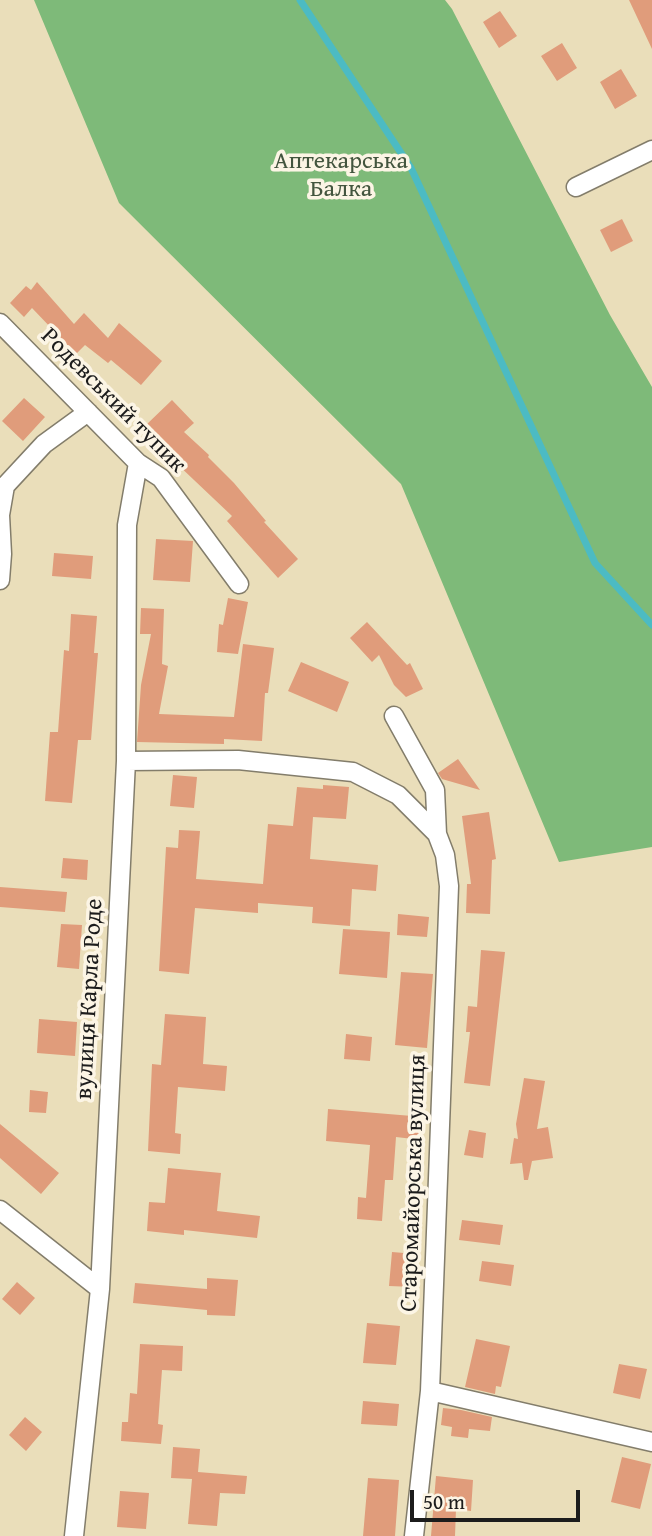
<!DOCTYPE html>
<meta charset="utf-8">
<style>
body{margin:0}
#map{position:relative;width:652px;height:1536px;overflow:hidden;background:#eadeba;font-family:"Gentium Book Plus",serif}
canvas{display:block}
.scale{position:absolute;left:410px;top:1490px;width:170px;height:32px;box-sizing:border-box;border:4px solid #1c1c1c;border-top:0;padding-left:9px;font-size:21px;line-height:24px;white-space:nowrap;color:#1c1c1c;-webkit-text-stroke:5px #fcf5e5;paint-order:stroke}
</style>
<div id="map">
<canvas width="652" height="1536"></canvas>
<div class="scale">50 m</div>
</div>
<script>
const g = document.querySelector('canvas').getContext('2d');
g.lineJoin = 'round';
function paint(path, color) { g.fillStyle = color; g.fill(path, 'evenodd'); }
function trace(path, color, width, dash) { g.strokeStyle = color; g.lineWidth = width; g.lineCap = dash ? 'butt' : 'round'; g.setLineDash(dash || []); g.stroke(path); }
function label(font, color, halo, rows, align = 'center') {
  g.font = font + ' "Gentium Book Plus",serif'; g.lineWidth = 7; g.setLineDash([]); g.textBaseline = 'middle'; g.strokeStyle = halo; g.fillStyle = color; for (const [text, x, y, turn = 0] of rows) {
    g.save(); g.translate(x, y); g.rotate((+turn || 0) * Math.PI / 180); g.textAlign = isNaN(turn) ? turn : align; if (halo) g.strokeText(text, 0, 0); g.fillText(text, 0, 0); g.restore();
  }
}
paint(new Path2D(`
 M34,0H445L452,9L610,315L652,387V847L559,862L401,484L119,203Z`), '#7eba79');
trace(new Path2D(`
 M300,0L411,168L595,563L652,625`), '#4cbbc3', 7);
paint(new Path2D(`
 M629,0H652V49Z
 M500,11L517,36L499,48L483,22Z
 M562,43L577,68L557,81L541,56Z
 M621,69L637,96L615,109L600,82Z
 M622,219L633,241L611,252L600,230Z
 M37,282L74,324L84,313L108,338L119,323L162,361L141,385L111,360L108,363L85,345L76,354L32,308L24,317L10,303L26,286L31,290Z
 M24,398L45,417L23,441L2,421Z
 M172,400L194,423L184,432L209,455L208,457L234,483L266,521L264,522L298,559L278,578L227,521L232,516L175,462L177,459L146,425Z
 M156,539L193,541L190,582L153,580Z
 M54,553L93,556L91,579L52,576Z
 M228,598L248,602L238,654L217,652L219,624L223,625Z
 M141,608L164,609L162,664L168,666L159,714L234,717L243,644L274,648L268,693H265L262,741L224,739V744L137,742L141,685L151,634H140Z
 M71,614L97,616L94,653H98L91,740H78L72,803L45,801L50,732H58L64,650L69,651Z
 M367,622L407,665L410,663L423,689L406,697L394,685L379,655L372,662L350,638Z
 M301,662L349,682L337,712L288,691Z
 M458,759L480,790L442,779L438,773Z
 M173,775L197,777L194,808L170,806Z
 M323,785L349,787L346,819L313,817L310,859L378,865L376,891L352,889L350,926L312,923L313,907L258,903V913L195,908L189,974L159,971L166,847L178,848L179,830L200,831L196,879L263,884L268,824L293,826L297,787L323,789Z
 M489,812L496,859L492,860L490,914L466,913L467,884H471L462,816Z
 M63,858L88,860L87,880L61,878Z
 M0,887L67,892L65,912L0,907Z
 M398,914L429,917L427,937L397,935Z
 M61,924L82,925L79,969L57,967Z
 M343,929L390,932L387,978L339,974Z
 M481,950L505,952L490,1086L464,1083L470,1032H466L468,1006L477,1007Z
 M401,972L433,974L427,1048L395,1045Z
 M165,1014L206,1017L203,1064L227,1066L225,1091L178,1087L175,1133L181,1134L180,1154L148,1151L152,1064L161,1065Z
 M39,1019L77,1022L75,1056L37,1053Z
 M346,1034L372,1037L370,1061L344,1059Z
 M524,1078L545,1081L537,1129L548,1127L553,1158L532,1161L528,1180H524L522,1163L510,1164L514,1138L518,1139L516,1124Z
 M30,1090L48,1092L46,1113L29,1112Z
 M328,1109L424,1117L422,1140L396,1137L393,1180H385L382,1221L357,1219L358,1197L366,1198L370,1145L326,1141Z
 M0,1124L59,1173L41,1194L0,1158Z
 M469,1130L486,1133L483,1158L464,1155Z
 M168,1168L221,1173L217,1211L260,1216L257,1238L184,1230V1235L147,1231L149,1202L165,1203Z
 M462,1220L503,1225L500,1245L459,1240Z
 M392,1252L416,1254L414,1287L389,1286Z
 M482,1261L514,1265L511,1286L479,1281Z
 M207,1278L238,1280L235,1316L207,1315V1310L133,1303L135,1283L207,1289Z
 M17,1282L35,1298L20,1315L2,1299Z
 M367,1323L400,1326L396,1365L363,1363Z
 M476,1339L510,1346L501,1387L496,1386L495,1394L465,1387Z
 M140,1344L183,1346L182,1371L162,1370L158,1424L163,1425L161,1444L121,1441L122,1422H128L130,1393L137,1394Z
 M619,1364L647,1369L640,1399L613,1393Z
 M363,1401L399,1404L397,1426L361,1424Z
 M443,1408L461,1410L492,1417L490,1431L469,1429L468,1438L451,1436L452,1427L441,1425Z
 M25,1417L42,1432L26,1451L9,1435Z
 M173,1447L200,1449L198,1472L247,1476L245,1494L220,1493L217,1526L188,1524L192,1479L171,1478Z
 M622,1457L651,1464L640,1509L611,1502Z
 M436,1476L473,1480L471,1511L456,1509L455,1536H431Z
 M368,1478L399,1480L395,1536H363Z
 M120,1491L149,1493L146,1529L117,1527Z`), '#e09c7b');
const street = new Path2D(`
 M576,187L652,150
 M0,323L138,463L161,478L239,584
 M0,580L2,554L0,515L5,486L44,444L88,412
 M394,716L435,790L437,834
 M126,761L238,760L353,772L398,795L437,834L445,855L449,886L430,1391L414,1536
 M0,1210L100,1289
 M430,1391L652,1442
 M74,1536L100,1289L126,761L127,525L138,463`);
trace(street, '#837d6b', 21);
trace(street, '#fff', 18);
label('24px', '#43553e', '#fcf5e5', [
 ["Аптекарська",341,162],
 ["Балка",341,190]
]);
label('24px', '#1c1c1c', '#fcf5e5', [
 ["Родевський тупик",113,401,45],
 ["вулиця Карла Роде",90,999,-87],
 ["Старомайорська вулиця",414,1183,-88]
]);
</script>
